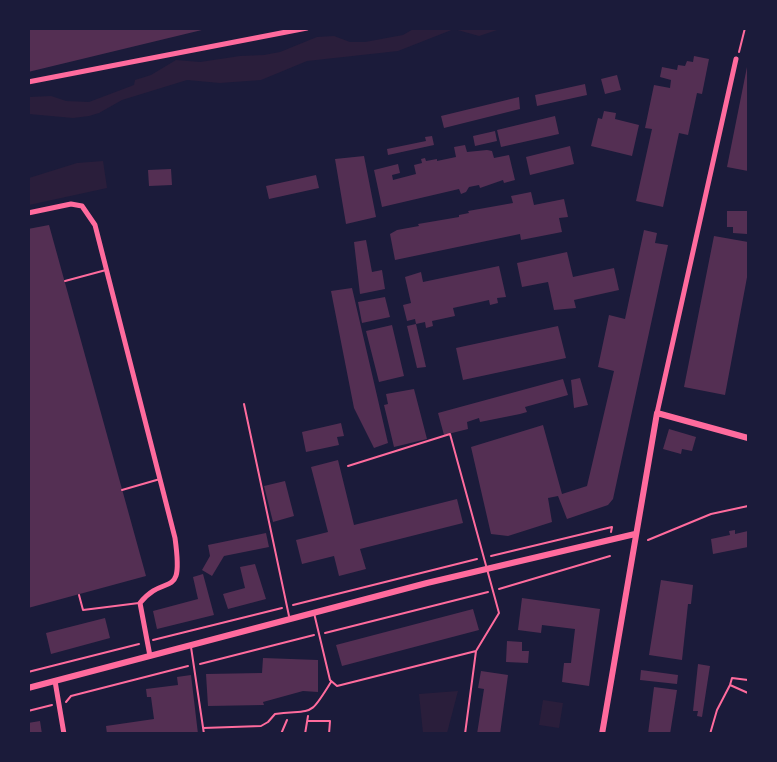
<!DOCTYPE html>
<style>
body{margin:0}
#map{position:relative;width:777px;height:762px;overflow:hidden;background:#1b1b3a;font-family:"Playfair Display",serif}
canvas{display:block}
.frame{position:absolute;inset:0;border:30px solid #1b1b3a;pointer-events:none}
</style>
<div id="map">
<canvas width="777" height="762"></canvas>
<div class="frame"></div>
</div>
<script>
const g = document.querySelector('canvas').getContext('2d');
g.lineJoin = 'round';
function paint(path, color) { g.fillStyle = color; g.fill(path, 'evenodd'); }
function trace(path, color, width, dash) { g.strokeStyle = color; g.lineWidth = width; g.lineCap = dash ? 'butt' : 'round'; g.setLineDash(dash || []); g.stroke(path); }
paint(new Path2D(`
 M415,28L500,29L479,36L454,29L398,51L307,61L261,80L220,83L187,80L122,100L99,113L89,116L73,118L29,114V97L51,96L66,101L89,102L134,85L135,80L151,75L176,60L200,62L240,56L264,55L280,52L317,37L334,36L350,42H365L403,35Z
 M103,161L107,188L29,205V178L77,163Z
 M458,691L447,733H423L419,694Z
 M543,700L563,703L559,728L539,725Z`), '#2a1e3b');
paint(new Path2D(`
 M28,28H206V29L28,72Z
 M694,56L709,59L702,94L697,93L688,135L679,133L663,207L636,201L652,129L645,128L654,85L670,88L671,80L660,77L662,67L677,70L678,65L685,66L687,61L693,62Z
 M747,67H748V171L727,167Z
 M617,75L621,90L605,94L601,79Z
 M585,84L587,95L537,106L535,95Z
 M519,97L520,109L444,128L441,116Z
 M604,111L616,113L615,119L639,125L632,156L591,146L598,118L602,119Z
 M555,116L559,134L501,147L497,130Z
 M495,131L497,141L475,146L473,136Z
 M432,136L434,145L388,155L387,149L426,141L425,137Z
 M465,145L467,152L487,150L492,151L494,158L509,155L515,180L504,183L503,180L480,188L479,185L469,187L466,192L461,194L459,189L382,207L374,170L398,164L400,173L392,175L393,180L416,174L414,165L422,163L421,159L425,158L426,161L437,159V161L456,157L454,147Z
 M570,146L574,164L530,175L526,157Z
 M364,156L376,217L346,224L335,159Z
 M171,169L172,185L149,186L148,170Z
 M316,175L319,188L269,199L266,186Z
 M531,192L534,205L564,199L568,217L559,218L562,232L521,240L520,234L395,260L390,234L397,230L419,226L418,224L459,217V215L469,213L468,211L513,203L511,196Z
 M727,211H748L747,234L733,233V227H727Z
 M49,225L146,576L28,608V229Z
 M644,230L657,233L655,243L668,245L613,499L608,505L567,519L558,496L548,498L552,522L508,536L491,534L471,447L543,425L562,494L587,486L614,371L598,367L609,315L625,319Z
 M714,236L748,242V272L725,395L684,387Z
 M366,240L372,272L382,270L385,289L360,294L354,242Z
 M567,252L573,277L614,268L619,290L574,300L576,308L554,310L548,282L522,287L517,263Z
 M499,266L506,297L497,298L498,303L490,305L489,300L453,308L455,316L432,321L433,326L426,328L425,322L416,324L426,367L417,368L407,326L416,324L415,319L407,321L403,305L411,303L405,277L421,272L423,282Z
 M352,288L388,443L374,448L354,408L331,291Z
 M385,297L390,317L362,323L358,302Z
 M392,325L404,376L379,382L366,331Z
 M558,326L566,358L463,380L456,348Z
 M580,378L588,405L574,408L571,380Z
 M563,379L568,395L525,407L527,412L520,414L480,422L479,418L467,422L468,429L444,435L438,413Z
 M414,389L427,439L394,447L384,405L388,404L386,394Z
 M341,423L344,436L337,437L339,445L306,452L302,432Z
 M669,429L696,437L692,451L682,449L681,454L663,449Z
 M338,460L354,525L457,499L463,523L360,549L366,569L339,576L334,556L302,564L296,540L328,532L311,467Z
 M285,481L294,516L273,522L264,486Z
 M735,530V534L748,531V547L713,554L711,539L730,535L729,531Z
 M266,533L269,547L224,556L212,576L202,570L210,556L208,545Z
 M255,564L266,599L228,609L223,594L245,588L240,567Z
 M203,574L214,615L157,629L153,611L198,599L193,577Z
 M661,580L693,585L691,604H688L682,660L649,655Z
 M522,598L600,609L589,686L562,682L564,663H571L575,629L542,625L541,633L518,630Z
 M473,609L479,630L342,666L336,645Z
 M105,618L110,638L51,654L46,633Z
 M507,641L522,642V651H529L528,663L506,662Z
 M263,658L318,660V692L303,691L263,702L264,705L208,706L206,674L262,673Z
 M698,664L710,666L702,717L697,716L698,711H693Z
 M641,670L678,675L677,684L640,680Z
 M481,671L508,675L500,734H477L484,689L478,688Z
 M191,675L198,734H107L106,726L154,719L151,697H147L146,689L178,685L177,677Z
 M654,687L677,690L670,734H648Z
 M40,721L42,734H28V723Z`), '#542f53');
trace(new Path2D(`
 M739,52L745,28
 M648,540L711,514L748,506
 M491,556L612,527L611,532
 M499,589L610,556
 M293,605L477,559
 M325,633L488,592
 M153,640L282,608
 M200,664L314,635
 M28,672L139,644
 M730,685L732,678L748,680
 M66,702L71,696L188,666
 M28,711L52,705
 M308,721H330L329,734
 M281,734L287,720
 M305,734L308,716
 M710,734L717,710L730,685L748,693`), '#ff6b9d', 2);
trace(new Path2D(`
 M65,281L106,270
 M244,404L289,616
 M348,466L450,434L499,613L476,651L465,734
 M122,490L160,479
 M79,595L83,610L139,603
 M314,613L330,680L337,686L476,651
 M191,647L204,734
 M203,728L261,726L268,722L275,714C314,709 309,718 331,682`), '#ff6b9d', 2);
trace(new Path2D(`
 M28,82L307,28
 M28,213L71,204L82,206L95,225L175,538C184,603 166,571 140,603L150,656
 M657,413L736,59
 M55,681L64,734`), '#ff6b9d', 5);
trace(new Path2D(`
 M28,688L427,583L635,534
 M602,734L657,413L748,438`), '#ff6b9d', 6);
</script>
